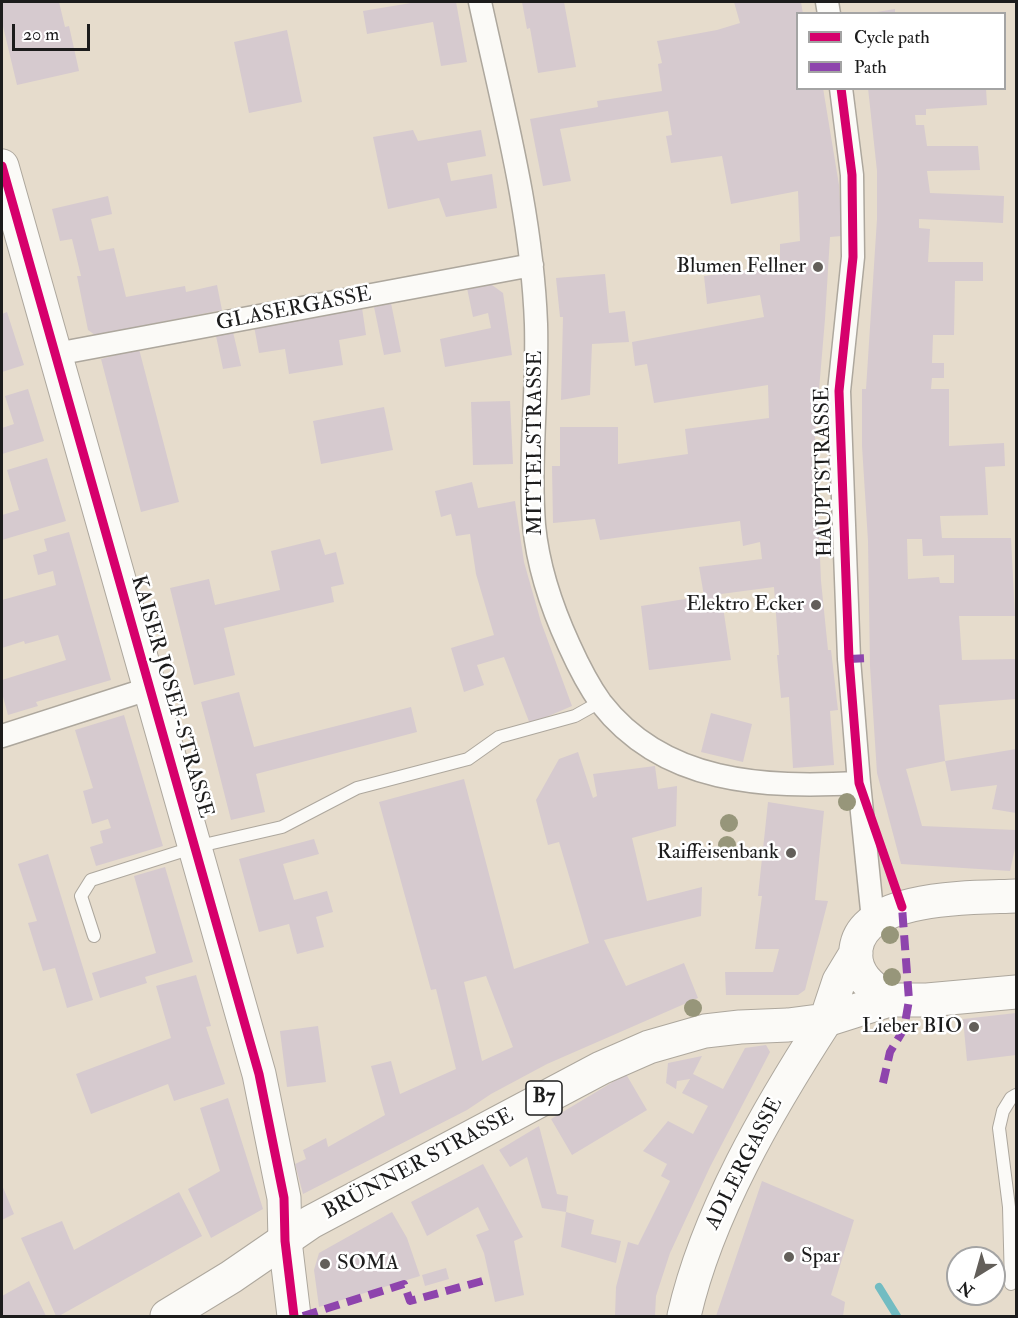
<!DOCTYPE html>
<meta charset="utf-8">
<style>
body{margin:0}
#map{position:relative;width:1018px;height:1318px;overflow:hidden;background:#e6dccc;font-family:"IM FELL Double Pica",serif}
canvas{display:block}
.frame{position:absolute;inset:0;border:3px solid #1c1c1c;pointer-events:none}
.legend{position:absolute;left:796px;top:12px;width:210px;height:78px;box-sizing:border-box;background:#fff;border:2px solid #a4a4a4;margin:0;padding:8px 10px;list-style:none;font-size:18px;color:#1c1c1c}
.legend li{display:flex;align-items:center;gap:12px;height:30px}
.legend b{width:30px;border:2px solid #a4a4a4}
.north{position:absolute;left:946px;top:1246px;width:60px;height:60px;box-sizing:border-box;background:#fff;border:2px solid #a4a4a4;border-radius:50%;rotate:217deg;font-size:16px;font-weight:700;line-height:24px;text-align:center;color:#1c1c1c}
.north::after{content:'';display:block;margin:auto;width:21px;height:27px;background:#635f5a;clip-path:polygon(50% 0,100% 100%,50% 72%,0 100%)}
.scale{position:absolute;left:12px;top:24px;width:78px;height:27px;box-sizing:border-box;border:3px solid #1c1c1c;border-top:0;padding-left:8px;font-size:18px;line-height:21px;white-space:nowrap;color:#1c1c1c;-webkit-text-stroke:4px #fff;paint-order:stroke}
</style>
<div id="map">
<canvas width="1018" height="1318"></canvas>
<div class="frame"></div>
<ul class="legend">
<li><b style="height:8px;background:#d6006c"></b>Cycle path</li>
<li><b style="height:8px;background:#8e44ad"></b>Path</li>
</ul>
<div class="north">N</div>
<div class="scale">20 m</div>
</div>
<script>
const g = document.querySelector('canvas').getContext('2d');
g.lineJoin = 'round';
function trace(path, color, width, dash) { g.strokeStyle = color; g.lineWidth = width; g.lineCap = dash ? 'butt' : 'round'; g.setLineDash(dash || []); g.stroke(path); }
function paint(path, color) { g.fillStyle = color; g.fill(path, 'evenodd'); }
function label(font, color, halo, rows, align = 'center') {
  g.font = font + ' "IM FELL Double Pica",serif'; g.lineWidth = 5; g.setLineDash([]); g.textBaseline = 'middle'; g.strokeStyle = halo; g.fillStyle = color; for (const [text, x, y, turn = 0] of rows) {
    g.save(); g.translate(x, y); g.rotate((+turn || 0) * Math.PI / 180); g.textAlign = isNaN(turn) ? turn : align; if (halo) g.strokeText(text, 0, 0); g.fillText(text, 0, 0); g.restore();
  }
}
trace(new Path2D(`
 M879,1287L897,1316`), '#72bcc2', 8);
paint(new Path2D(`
 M2,2H59L65,27L69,26L79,71L17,85L2,22Z
 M417,2H456L467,62L441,66L433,22L367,34L363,11Z
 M522,2H564L576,67L538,73L530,28L527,29Z
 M734,2H801L803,14H798V88H823L839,185L842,236L830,237L825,319L815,437L821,581L828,650H831L838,710L830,711L834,765L793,768L789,697L781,698L777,655H779L774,587L721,594L731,660L649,670L641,606L704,596L699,567L762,559L760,542L743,546L740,521L600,540L595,519L553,523L552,466H560V427H618V464L688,454L685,429L769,418L768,385L654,403L647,364L635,366L632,342L764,317L760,295L707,304L704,276L757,269L756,263L780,257V244L800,241L798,191L731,204L722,156L671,163L666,136L672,135L668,111L560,129L571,181L543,186L530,119L598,107L597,101L662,91L658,64L662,63L657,41L717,30L740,23Z
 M895,9V14H877V12Z
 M287,30L302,102L249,113L234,42Z
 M868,88H986L987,105L926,109V115H915L916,125H924L927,146H978L980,170L927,171L930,193L1004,196L1003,223L919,219V228L930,229L928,262H983V281H955L954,335H933L932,363H944V378H932L931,389H949V446L1004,443L1005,466L985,467L988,515L940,516L942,538H1011L1015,616H959L962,660L1016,659V699L939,705L945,761L906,769L922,826L1016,830V844L1010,871L901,864L877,773L870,666L868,541L862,446V389H866L877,219V171ZM907,539H922L923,556L954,555V583H940L939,577L908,579Z
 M413,130L418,141L481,130L486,156L447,163L451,181L492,174L497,208L446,217L439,198L388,209L373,137Z
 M108,196L112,214L91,219L99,251L114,248L126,297L185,286L186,292L217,285L222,310L95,335L88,330L77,276H81L72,239L60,241L52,209Z
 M605,274L609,313L625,311L629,342L592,344L590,395L561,400L563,317H560L556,278Z
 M488,282L503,293L512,355L445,367L440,339L491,328L488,313L473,317L467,288Z
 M391,303L401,352L384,355L374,307Z
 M362,308L366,335L339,340L343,365L289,374L285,349L259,353L254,326Z
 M7,312L24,365L2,372V314Z
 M233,332L241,366L223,369L216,336Z
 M139,349L179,502L141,512L101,359Z
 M28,389L44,441L2,454V428L14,424L5,396Z
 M510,401L513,464L473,465L471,402Z
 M384,407L393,450L321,464L313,421Z
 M47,458L66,521L2,540V515L19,510L7,470Z
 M472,482L478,508L515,501L524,562L541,622L572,706L530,724L504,657L477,665L484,685L464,692L451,648L494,635L476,574L470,534L456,536L451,514L441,517L435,491Z
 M69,532L111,680L36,702L38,706L8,715L2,693V680L66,660L58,635L25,644L24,641L2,648V600L56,585L53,571L38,575L33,555L47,551L44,539Z
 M320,539L325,555L336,552L344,584L331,587L334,602L224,628L235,675L194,685L170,588L209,579L215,605L280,590L271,551Z
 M239,692L254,747L411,707L417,732L256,774L265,812L231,820L201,702Z
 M711,713L752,724L743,762L701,752Z
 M124,715L163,846L96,866L90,847L103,843L100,831L111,828L108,819L92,824L83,791L93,788L75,730Z
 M1016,749V813L992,809L997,785L951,791L945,761Z
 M578,752L593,798L597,796L593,774L655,766L658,789L677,786L676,826L632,838L647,901L702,887L701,916L604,940L626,986L684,963L698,998L547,1064L491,1094L467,1110L303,1194L295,1164L306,1159L303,1150L326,1138L328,1147L385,1115L371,1066L391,1061L400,1094L456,1069L436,989L431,990L379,802L464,779L514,969L589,943L559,842L548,845L536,800L559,759ZM486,976L513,1047L482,1061L464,982Z
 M768,802L824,811L815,900L828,901L805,990L798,995H726L725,972H773L779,949H755L762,896H758Z
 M314,839L319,854L283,864L294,900L327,891L333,912L316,917L324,947L297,954L289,924L259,932L239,859Z
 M48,854L93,1000L67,1008L55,968L43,971L28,923L37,921L18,864Z
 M165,867L193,962L145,977L147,983L100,998L92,973L156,953L134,876Z
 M196,975L211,1026L206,1027L225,1084L174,1101L168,1084L91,1114L76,1074L171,1038L156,986Z
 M1016,1013V1055L967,1061L963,1019Z
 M318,1026L326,1082L287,1087L280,1031Z
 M766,1045L770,1052L710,1167L670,1253L656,1296L655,1316H615L616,1287L628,1242L638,1245L670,1181L661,1176L667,1164L643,1151L668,1121L693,1134L708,1106L682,1093L690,1079L677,1081L676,1089L666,1083L668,1063L702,1056L693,1074L723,1089L745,1048Z
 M626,1074L647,1110L572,1155L551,1119Z
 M228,1098L263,1209L211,1238L188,1189L220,1171L200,1108Z
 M539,1126L557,1194L568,1196L566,1212L594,1220L591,1234L621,1241L616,1263L561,1247L566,1212L542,1208L527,1157L510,1167L499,1150Z
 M483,1164L523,1237L514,1241L524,1295L495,1302L484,1253L476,1235L489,1230L478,1207L427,1236L411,1202Z
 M762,1181L854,1220L831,1295L845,1302L843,1316H716Z
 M2,1185L14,1214L2,1220Z
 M179,1192L202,1236L59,1316H56L21,1238L62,1221L74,1250Z
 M392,1212L407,1238L420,1276L319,1307L314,1270L319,1253Z
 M446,1268L449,1279L425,1286L422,1275Z
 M29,1281L46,1316H2V1296Z`), '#d6cacf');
const lane = new Path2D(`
 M94,936L81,896L91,880L195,847L282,827L357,788L468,759L499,737L575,716L600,702
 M1011,1284L1009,1207L999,1128L1003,1111L1011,1098L1016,1095`);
const street = new Path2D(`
 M480,2C503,108 532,214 536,324C538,391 529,458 534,525C538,567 552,608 569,645C578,665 588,685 601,703C664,784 764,788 859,783
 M827,2L829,14
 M841,88L852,175L853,257L839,391L849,659L859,783L873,920
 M56,354L532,265
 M2,736L151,688`);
const secondary = new Path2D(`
 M2,166L259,1074L284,1198L285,1241L294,1316
 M684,1316C707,1214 769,1108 826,1020`);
const primary = new Path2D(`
 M889,1000C871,987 853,974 856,949C863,894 976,898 1016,896
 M826,1020L839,981L856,953
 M167,1316L231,1277L311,1222L601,1068L649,1047L705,1031L740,1027L788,1025L826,1020L889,1000H927L1016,992`);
trace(lane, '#ada79d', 14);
trace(street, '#ada79d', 25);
trace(secondary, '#ada79d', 35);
trace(primary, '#ada79d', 35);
trace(lane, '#fbfaf7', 12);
trace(street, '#fbfaf7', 22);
trace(secondary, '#fbfaf7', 33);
trace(primary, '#fbfaf7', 33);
trace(new Path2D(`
 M849,659L870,658
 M883,1083L890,1052L904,1029L909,1000L902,907
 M303,1316L404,1284L410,1301L486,1280`), '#8e44ad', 8, [15, 8]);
trace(new Path2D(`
 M841,88L852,175L853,257L839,391L849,659L859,783L902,907
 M2,166L259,1074L284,1198L285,1241L294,1316`), '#d6006c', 9);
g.fillStyle = '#97967a';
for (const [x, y] of [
 [847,802],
 [729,823],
 [727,845],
 [890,935],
 [892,977],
 [693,1008]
]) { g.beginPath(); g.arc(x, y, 9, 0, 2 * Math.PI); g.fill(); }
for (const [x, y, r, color] of [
 [818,267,6,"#635f5a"],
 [816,605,6,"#635f5a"],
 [791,853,6,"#635f5a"],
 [974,1027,6,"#635f5a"],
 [789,1257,6,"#635f5a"],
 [325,1264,6,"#635f5a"]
]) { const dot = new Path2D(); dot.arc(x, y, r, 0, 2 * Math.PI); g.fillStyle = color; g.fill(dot); trace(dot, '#fff', 2); }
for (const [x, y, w] of [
 [544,1098,36]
]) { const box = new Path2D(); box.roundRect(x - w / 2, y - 17, w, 34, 4.5); g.fillStyle = '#fff'; g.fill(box); trace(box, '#1c1c1c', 1.5); }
label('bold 20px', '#1c1c1c', null, [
 ["B7",544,1098]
]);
label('21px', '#1c1c1c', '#fff', [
 ["Blumen Fellner",806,267],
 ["Elektro Ecker",804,605],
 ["Raiffeisenbank",779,853],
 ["Lieber BIO",962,1027],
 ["Spar",801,1257,"left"],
 ["SOMA",337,1264,"left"]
], 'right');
label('21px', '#1c1c1c', '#fff', [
 ["GLASERGASSE",294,310,-11],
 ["MITTELSTRASSE",536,443,-90],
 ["HAUPTSTRASSE",825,472,-91],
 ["KAISER JOSEF-STRASSE",171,697,74],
 ["ADLERGASSE",745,1164,-63],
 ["BRÜNNER STRASSE",419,1165,-28]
]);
</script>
